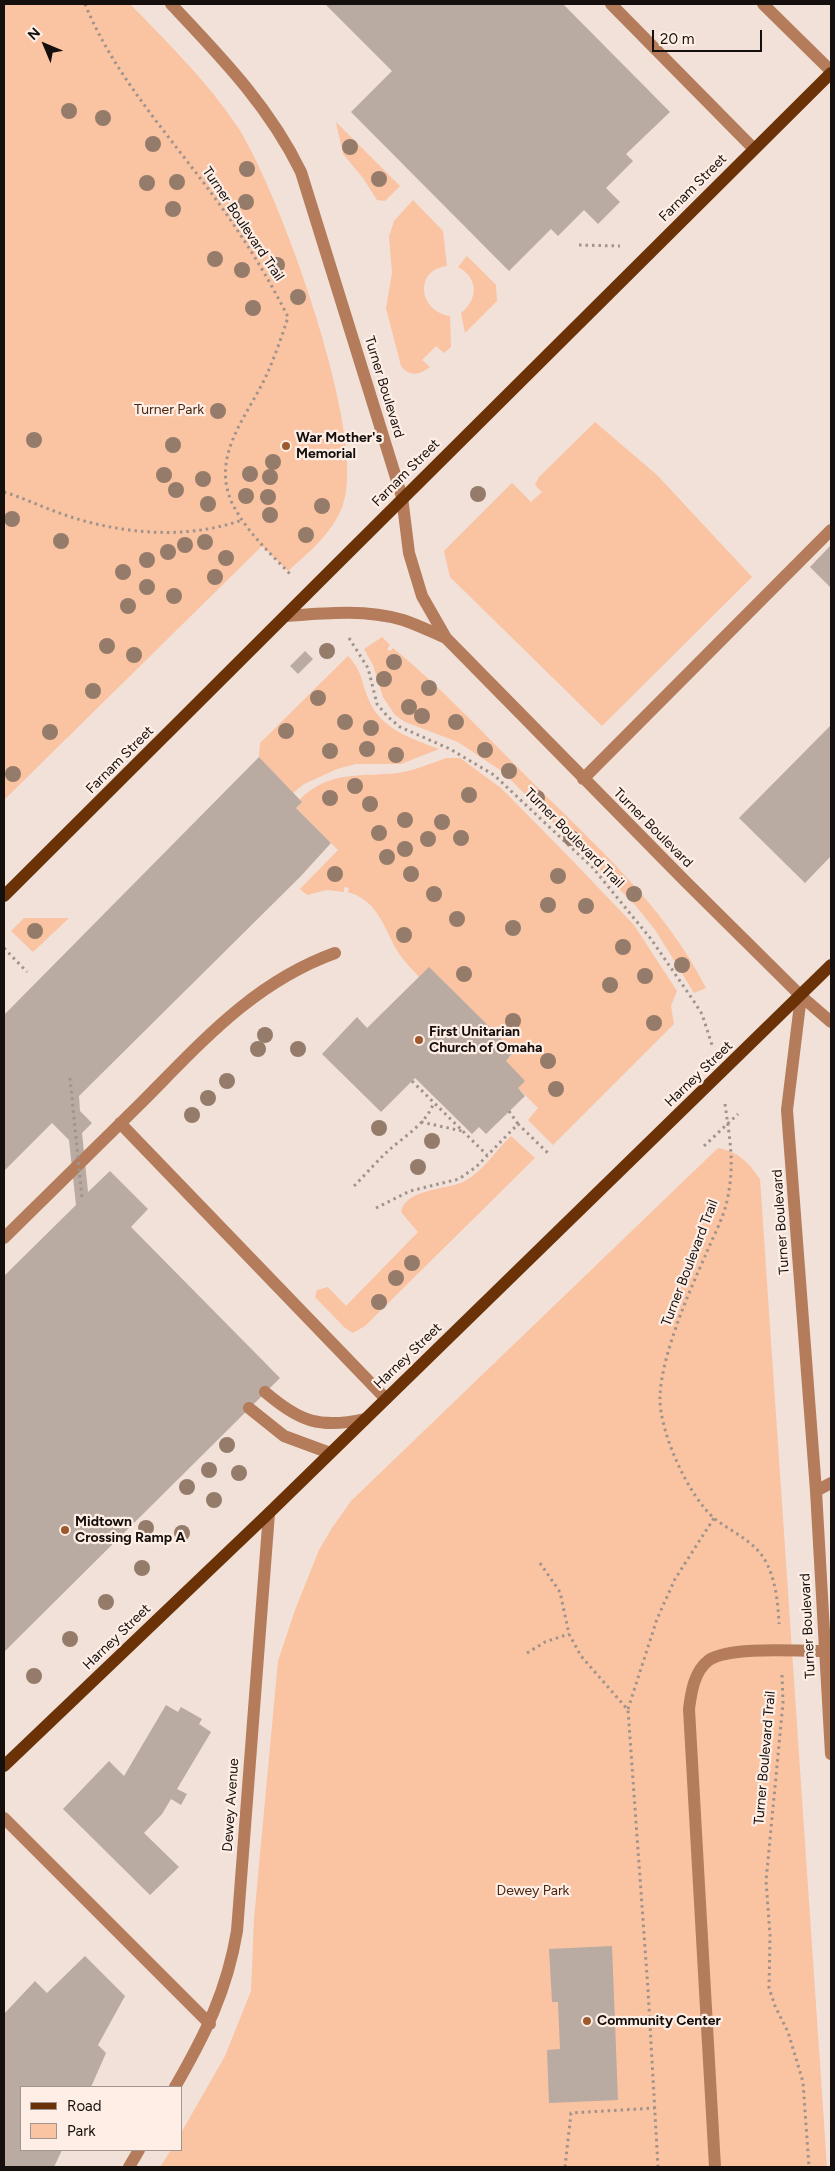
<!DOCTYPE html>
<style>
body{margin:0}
#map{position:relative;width:835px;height:2171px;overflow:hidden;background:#f1e1d8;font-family:Figtree,sans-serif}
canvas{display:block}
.frame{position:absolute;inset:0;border:5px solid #15100d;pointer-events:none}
.legend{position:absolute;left:20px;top:2086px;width:162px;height:65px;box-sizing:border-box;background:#feeee5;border:1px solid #a1958f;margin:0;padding:6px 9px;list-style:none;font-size:15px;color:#15100d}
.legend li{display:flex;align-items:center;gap:10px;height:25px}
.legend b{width:25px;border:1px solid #a1958f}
.north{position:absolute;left:20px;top:20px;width:50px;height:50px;-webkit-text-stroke:4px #feeee5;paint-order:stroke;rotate:315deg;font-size:14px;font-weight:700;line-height:20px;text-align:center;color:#15100d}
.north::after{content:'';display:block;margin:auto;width:18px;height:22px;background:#15100d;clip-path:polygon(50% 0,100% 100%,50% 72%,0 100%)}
.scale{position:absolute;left:652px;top:30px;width:110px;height:22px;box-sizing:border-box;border:2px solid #15100d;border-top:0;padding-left:6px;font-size:15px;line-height:18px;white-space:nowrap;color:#15100d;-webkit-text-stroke:4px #feeee5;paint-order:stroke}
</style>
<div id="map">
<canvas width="835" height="2171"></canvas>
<div class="frame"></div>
<ul class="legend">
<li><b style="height:6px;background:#6a3206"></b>Road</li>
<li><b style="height:14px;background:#fac3a2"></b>Park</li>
</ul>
<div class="north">N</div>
<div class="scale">20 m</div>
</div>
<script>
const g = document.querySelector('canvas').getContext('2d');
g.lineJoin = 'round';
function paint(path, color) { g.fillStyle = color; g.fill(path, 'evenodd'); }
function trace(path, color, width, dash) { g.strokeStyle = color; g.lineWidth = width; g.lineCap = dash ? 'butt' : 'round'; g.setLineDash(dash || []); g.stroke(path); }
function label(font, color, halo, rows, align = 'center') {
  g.font = font + ' Figtree,sans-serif'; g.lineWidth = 4.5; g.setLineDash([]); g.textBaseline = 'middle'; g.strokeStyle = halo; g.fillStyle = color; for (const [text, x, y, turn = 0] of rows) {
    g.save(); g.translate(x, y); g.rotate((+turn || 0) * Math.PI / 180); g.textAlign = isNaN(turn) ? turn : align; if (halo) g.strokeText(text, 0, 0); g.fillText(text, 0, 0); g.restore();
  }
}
paint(new Path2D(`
 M4,4H130C167,42 207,81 237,126C278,188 369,437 343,505C332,534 309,552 288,571L262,546L4,800Z
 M336,122L400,186L385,201L377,200L363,178L343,154Z
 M413,200L443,231L447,266C414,270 418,311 450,316L451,347L444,353L436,346L422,360L430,367C420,375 410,377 401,366L386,308L392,273L389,237L394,221Z
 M467,256L496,285L497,301L465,333L461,313C478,300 479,278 458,267Z
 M595,422L657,475L752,577L602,726L450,577L444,551L512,483L531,502L542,492L535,485L539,477Z
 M382,637L390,645L387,649L390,651L393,648C442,688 485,735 530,780C594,844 664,905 706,988L694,993L656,931L636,906L503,772L458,742L405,722L395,715L383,697L373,665L364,649Z
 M348,656C362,671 361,680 368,698C380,729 410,738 439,749L401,764H356L337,769L304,784L293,793L259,757L260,743Z
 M446,758H460L501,788L570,858L634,925L677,991L671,1006L674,1024L553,1145L528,1120L538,1108L518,1088L506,1061L514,1051L429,968L419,977C410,967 401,958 395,947C383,924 376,900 348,892L349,888L344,887V892L327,890L307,895L300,889L338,850L296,808L302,802L299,800C329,770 360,777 398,773C415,770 430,764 446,758Z
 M24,918H69L33,952L11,931Z
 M511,1136L535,1158L365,1326L353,1333L344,1327L315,1297L317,1290L328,1287L346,1306L418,1232L401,1212C405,1189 445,1190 463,1182C483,1172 495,1151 511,1136Z
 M718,1148C739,1152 748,1162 760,1179L827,2167H160L171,2150H181V2133L225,2056L251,1991L254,1919L278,1661L295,1610L319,1550L332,1528L351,1501Z`), '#fac3a2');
paint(new Path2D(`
 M325,4H563L670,112L626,154L633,161L606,188L620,202L598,224L584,210L558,236L551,229L509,271L351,112L392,71Z
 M831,545V588L810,567Z
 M305,651L313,659L298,674L290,666Z
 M831,725V856L805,883L739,818Z
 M259,757L302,802L296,808L331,843L301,876L79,1096L80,1111L92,1123L82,1133L88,1192L110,1171L148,1209L131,1227L280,1378L4,1652V1276L76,1205L69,1140L52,1123L4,1171V1015Z
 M429,967L514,1051L506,1061L525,1081L518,1088L525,1096L486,1134L479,1127L472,1134L415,1078L381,1112L322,1054L357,1017L367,1028Z
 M166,1705L178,1712L181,1707L202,1719L199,1724L211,1732L177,1789L187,1794L181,1805L171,1799L162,1814L144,1833L179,1867L150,1895L63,1809L109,1761L124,1776Z
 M612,1946L618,2100L549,2103L547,2050L560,2049L558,2002H552L549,1949Z
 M85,1956L125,1996L98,2045L106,2053L91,2087H21V2150H62L54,2167H4V2014L35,1981L47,1993Z`), '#b9aaa2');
trace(new Path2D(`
 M85,4C112,70 160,125 203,182C235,224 264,269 288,317C282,336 275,356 267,374C248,416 209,456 233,505C247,532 270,553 291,575
 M579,245L620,246
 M4,492C24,498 44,508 65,515C121,534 186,540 242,520
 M349,638L368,668L377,704L388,717L400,727L450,749L494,775L593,868L651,939L693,1000L702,1014L712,1045
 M4,948L27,972
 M412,1081L487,1155
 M725,1104C730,1141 735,1164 727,1201C723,1219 713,1237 706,1254C689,1292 661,1356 660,1397C659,1432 689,1497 715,1519C733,1533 755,1541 766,1562C776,1581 778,1603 779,1624
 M509,1111L518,1124
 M421,1122L462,1131
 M704,1146L738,1114
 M354,1186C366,1174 377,1161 389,1150C405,1136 427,1123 434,1102
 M376,1208L410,1191L459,1179L476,1167L518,1124L550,1155
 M540,1563L560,1592L569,1634L581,1656L628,1710L648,1990L658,2167
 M527,1653L545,1642L569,1634
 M782,1675L783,1703L766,1881L770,1935L769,1988L775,2006L788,2032L803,2082L809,2167
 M628,1709L657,1619L675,1579L714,1518
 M565,2167L571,2113L655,2108`), '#9f938c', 3, [2.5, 4]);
trace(new Path2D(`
 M171,4C220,56 269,106 301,172L402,497L409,553L422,596L446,638L685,881L801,996L831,1022
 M611,4L754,149
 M763,4L831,71
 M287,616C325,613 366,609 403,620C418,625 432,632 446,638
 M583,779L831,530
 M801,996L787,1110L816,1491L831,1754
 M120,1123L386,1399
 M4,1238C49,1194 94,1149 139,1105C200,1044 252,983 335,953
 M265,1392C300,1422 320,1429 365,1419
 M249,1408L284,1436L330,1453
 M816,1491L831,1483
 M4,1818L210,2024
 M175,2087C205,2035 227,1991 237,1931L269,1513
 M129,2167L139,2150
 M715,2167L689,1709C691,1693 694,1671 709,1660C730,1646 798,1651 824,1651`), '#b47c5b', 12);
trace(new Path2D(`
 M4,896C280,622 554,346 831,73
 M4,1766L269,1513L831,965`), '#6a3206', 12);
trace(new Path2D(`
 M70,1078L82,1198`), '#9f938c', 3, [2.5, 4]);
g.fillStyle = '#957b6a';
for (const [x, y] of [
 [69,111],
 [103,118],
 [153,144],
 [350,147],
 [247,169],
 [379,179],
 [177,182],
 [147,183],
 [246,202],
 [173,209],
 [215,259],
 [277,265],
 [242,270],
 [298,297],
 [253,308],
 [218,411],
 [34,440],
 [173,445],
 [273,462],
 [250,474],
 [164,475],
 [270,477],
 [203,479],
 [176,490],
 [478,494],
 [246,496],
 [268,497],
 [208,504],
 [322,506],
 [270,515],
 [12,519],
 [306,535],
 [61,541],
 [205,542],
 [185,545],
 [168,552],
 [226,558],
 [147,560],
 [123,572],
 [215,577],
 [147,587],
 [174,596],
 [128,606],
 [107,646],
 [327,651],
 [134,655],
 [394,662],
 [384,679],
 [429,688],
 [93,691],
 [318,698],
 [409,707],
 [422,716],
 [345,722],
 [456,722],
 [371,728],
 [286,731],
 [50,732],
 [367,749],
 [485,750],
 [330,751],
 [396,755],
 [509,771],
 [13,774],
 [355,786],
 [469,795],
 [330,798],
 [537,798],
 [370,804],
 [405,820],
 [442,822],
 [379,833],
 [461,838],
 [571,838],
 [428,839],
 [405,849],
 [387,857],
 [335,874],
 [411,874],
 [558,876],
 [434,894],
 [634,894],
 [548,905],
 [586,906],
 [457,919],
 [513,928],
 [35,931],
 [404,935],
 [623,947],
 [682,965],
 [464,974],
 [645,976],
 [610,985],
 [513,1021],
 [654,1023],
 [265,1035],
 [258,1049],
 [298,1049],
 [548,1061],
 [227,1081],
 [556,1089],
 [208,1098],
 [192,1115],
 [379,1128],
 [432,1141],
 [418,1167],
 [412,1263],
 [396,1278],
 [379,1302],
 [227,1445],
 [209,1470],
 [239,1473],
 [187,1487],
 [214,1500],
 [146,1528],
 [182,1533],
 [142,1568],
 [106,1602],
 [70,1639],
 [34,1676]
]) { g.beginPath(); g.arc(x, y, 8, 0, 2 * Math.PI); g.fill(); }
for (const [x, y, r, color] of [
 [286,446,5,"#9d592c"],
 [419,1040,5,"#9d592c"],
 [65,1530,5,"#9d592c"],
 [587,2021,5,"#9d592c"]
]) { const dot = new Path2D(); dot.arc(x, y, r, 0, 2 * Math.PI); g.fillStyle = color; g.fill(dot); trace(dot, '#feeee5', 2); }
label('14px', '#15100d', '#feeee5', [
 ["Farnam Street",693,188,-45],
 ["Turner Boulevard Trail",243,224,56],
 ["Turner Boulevard",384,387,73],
 ["Farnam Street",406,473,-45],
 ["Farnam Street",120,760,-45],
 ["Turner Boulevard",653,828,45],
 ["Turner Boulevard Trail",574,838,45],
 ["Harney Street",699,1074,-44],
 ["Turner Boulevard",781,1222,-94],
 ["Turner Boulevard Trail",690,1263,-69],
 ["Harney Street",408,1356,-44],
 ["Turner Boulevard",808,1626,-93],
 ["Harney Street",117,1637,-44],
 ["Turner Boulevard Trail",765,1758,-85],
 ["Dewey Avenue",231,1805,-86]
]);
label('14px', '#4a2710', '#feeee5', [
 ["Turner Park",169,410],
 ["Dewey Park",533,1891]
]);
label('bold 14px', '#15100d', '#feeee5', [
 ["War Mother's",296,438],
 ["Memorial",296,454],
 ["First Unitarian",429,1032],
 ["Church of Omaha",429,1048],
 ["Midtown",75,1522],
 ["Crossing Ramp A",75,1538],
 ["Community Center",597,2021]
], 'left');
</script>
